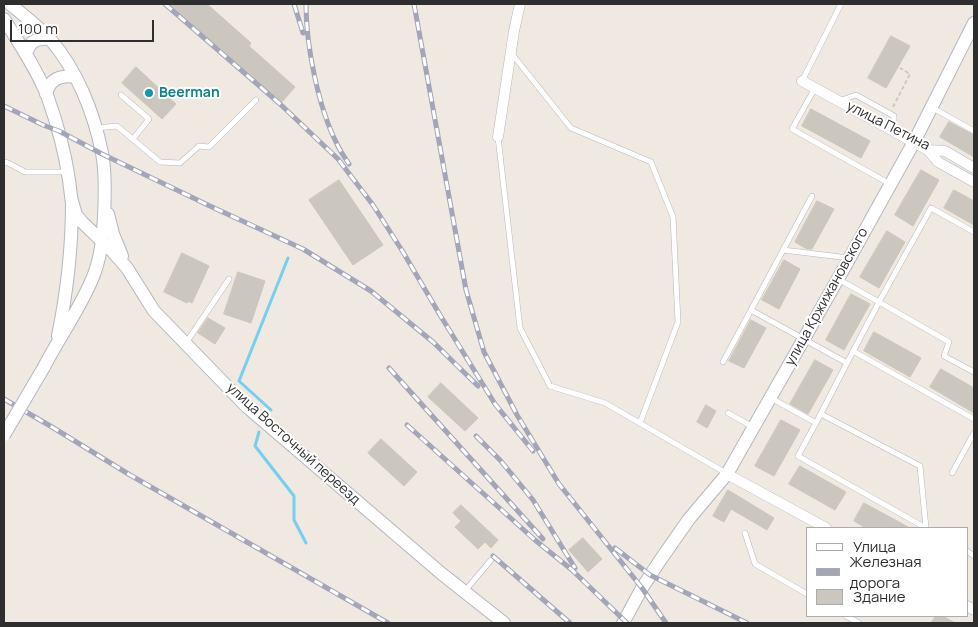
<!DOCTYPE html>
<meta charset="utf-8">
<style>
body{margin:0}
#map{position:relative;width:978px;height:627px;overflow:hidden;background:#efe9e1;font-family:Manrope,sans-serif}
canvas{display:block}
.frame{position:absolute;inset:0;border:5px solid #2e2e2e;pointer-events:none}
.legend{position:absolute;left:806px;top:527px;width:162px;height:90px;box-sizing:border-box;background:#fff;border:1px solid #ababab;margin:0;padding:6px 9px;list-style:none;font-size:15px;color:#2e2e2e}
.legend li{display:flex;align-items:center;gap:10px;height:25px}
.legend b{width:25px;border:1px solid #ababab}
.scale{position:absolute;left:10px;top:20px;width:144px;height:22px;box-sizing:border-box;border:2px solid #2e2e2e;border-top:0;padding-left:6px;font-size:15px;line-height:18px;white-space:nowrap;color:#2e2e2e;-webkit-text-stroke:4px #fff;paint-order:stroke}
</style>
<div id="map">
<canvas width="978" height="627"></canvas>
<div class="frame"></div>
<ul class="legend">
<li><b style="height:6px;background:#fff"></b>Улица</li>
<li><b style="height:6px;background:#a3a6b8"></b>Железная дорога</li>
<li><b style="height:14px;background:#cbc7bf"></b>Здание</li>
</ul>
<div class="scale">100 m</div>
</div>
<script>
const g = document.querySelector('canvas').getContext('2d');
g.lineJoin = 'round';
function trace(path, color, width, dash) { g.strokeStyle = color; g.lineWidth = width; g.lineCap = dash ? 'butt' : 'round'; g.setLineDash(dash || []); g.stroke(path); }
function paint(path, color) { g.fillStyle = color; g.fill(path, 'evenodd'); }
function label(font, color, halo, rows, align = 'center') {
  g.font = font + ' Manrope,sans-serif'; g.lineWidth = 4; g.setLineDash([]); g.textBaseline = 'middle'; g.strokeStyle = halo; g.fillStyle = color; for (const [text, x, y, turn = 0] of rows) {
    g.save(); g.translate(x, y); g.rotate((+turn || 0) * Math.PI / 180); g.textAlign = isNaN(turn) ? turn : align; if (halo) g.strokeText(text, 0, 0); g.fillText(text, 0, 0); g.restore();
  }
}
trace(new Path2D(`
 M271,410L239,381L288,258
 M259,432L255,446L294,496V520L306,543`), '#75cff0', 3);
const building = new Path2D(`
 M169,4H207L251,43L249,46L295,87L282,102Z
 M891,36L910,46L886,88L868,78Z
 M136,67L176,104L162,119L122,83Z
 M811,109L870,141L861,158L802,126Z
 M949,122L974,135V157L940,137Z
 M921,170L939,180L913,226L895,215Z
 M339,180L383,245L353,265L309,200Z
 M954,190L974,201V225L944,208Z
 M817,201L834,209L812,249H807L795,242Z
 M887,231L905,242L879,288L860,277Z
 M182,253L209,266L192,303L188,301L187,303L164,292Z
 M784,260L800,269L779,309L762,300Z
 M238,272L265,281L251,323L224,314Z
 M851,294L870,304L844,350L826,340Z
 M208,318L225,328L215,344L198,333Z
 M751,320L766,328L744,368L729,361Z
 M874,332L921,358L910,377L864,351Z
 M815,360L833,370L808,414L790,404Z
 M941,369L974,388V413L930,387Z
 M441,383L478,418L465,431L428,397Z
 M706,405L716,411L707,428L697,422Z
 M781,420L800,430L774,476L755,466Z
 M381,439L417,472L404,486L368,453Z
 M800,466L846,492L835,510L789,484Z
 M728,490L774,518L767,530L731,509L724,522L713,516Z
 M864,503L910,528H866L854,521Z
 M461,505L498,540L491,548L485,542L478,549L455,527L461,521L453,513Z
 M583,538L602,559L588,572L569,550Z
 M936,616H943L955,623H931Z`);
paint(building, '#cbc7bf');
trace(building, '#cbc5ba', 1);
const service = new Path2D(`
 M512,54L571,128L651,162L673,217L678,322L640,423
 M802,81L841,4
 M815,88L792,129L890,184
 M121,95L149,119L133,139
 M839,101L856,95L894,116V131
 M933,108L974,131
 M96,128L117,126L160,162L180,163L199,146L209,147L256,100
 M498,137L520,328L550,386L605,403L726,473
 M4,162L8,163L25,172H67
 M812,196L751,310L847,363L879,302L949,342L944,356L974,372
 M783,250L849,258
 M838,279L879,302L931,208L974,232
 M186,343L229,279
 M853,351L974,419
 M723,362L751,310
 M771,398L816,423L798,456L926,528
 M728,413L753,427
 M821,414L920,466L926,528
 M816,423L847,363
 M952,473L974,433
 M745,533L755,564L807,594
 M967,551L974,556
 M464,592L491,560
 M846,616L859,623`);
const minor = new Path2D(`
 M802,81L928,150L945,151L974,168
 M498,137L514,31L520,4
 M928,150L938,162L974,182
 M727,474L826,528
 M967,606L974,610`);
const tertiary = new Path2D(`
 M10,4C23,15 38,26 50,39C77,70 94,113 102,153C106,173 105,197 104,217C103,237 101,258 93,277C80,309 60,336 44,367
 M4,19C19,43 36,68 47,95C57,123 65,152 69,180C70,188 71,196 72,203C72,248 67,292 58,336
 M26,54C30,41 36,38 50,39
 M46,94C50,78 60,76 75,76
 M72,201L76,215L82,222L113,252L127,268L154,311L247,407L442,574L504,623
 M108,214L113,234L122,256
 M623,623L642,588L661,559L689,519L727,474L843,270L914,142L974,23`);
trace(service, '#b4b7c1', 6);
trace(minor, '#b4b7c1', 11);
trace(tertiary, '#b4b7c1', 14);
trace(new Path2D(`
 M893,107L910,74L900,68`), '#c9c9c9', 2, [4, 2.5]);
trace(service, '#fff', 5);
trace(minor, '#fff', 10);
trace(tertiary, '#fff', 12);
const rail = new Path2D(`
 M165,4L279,103L338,159L373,205L403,252L440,315L495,404L533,451
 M294,4L303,33
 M306,4C306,45 318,107 337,144C340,151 345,158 349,164
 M414,4L466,290L484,352L517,415L559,484L642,588L666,623
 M4,106L43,125L59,131L102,154L212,207L303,249L371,291L433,342L478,386
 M389,368L543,539
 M4,399L52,427L130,475L388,623
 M407,425L535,540L572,570L627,623
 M476,436L500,460L533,500L575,568
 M615,548L650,575L747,623
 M493,556L570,623`);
trace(rail, '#a3a6b8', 5);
trace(rail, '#fff', 3, [9]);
const tertiaryBridge = new Path2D(`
 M4,435L44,367`);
trace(tertiaryBridge, '#b4b7c1', 14, []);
trace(tertiaryBridge, '#fff', 12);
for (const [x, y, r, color] of [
 [149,93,5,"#0f9aa8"]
]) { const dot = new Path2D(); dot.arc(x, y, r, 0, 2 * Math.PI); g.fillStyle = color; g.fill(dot); trace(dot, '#fff', 2); }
label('bold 14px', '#0d838f', '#fff', [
 ["Beerman",159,93]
], 'left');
label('14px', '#2e2e2e', '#fff', [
 ["улица Петина",888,126,27],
 ["улица Кржижановского",827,297,-61],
 ["улица Восточный переезд",293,444,42]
]);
</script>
